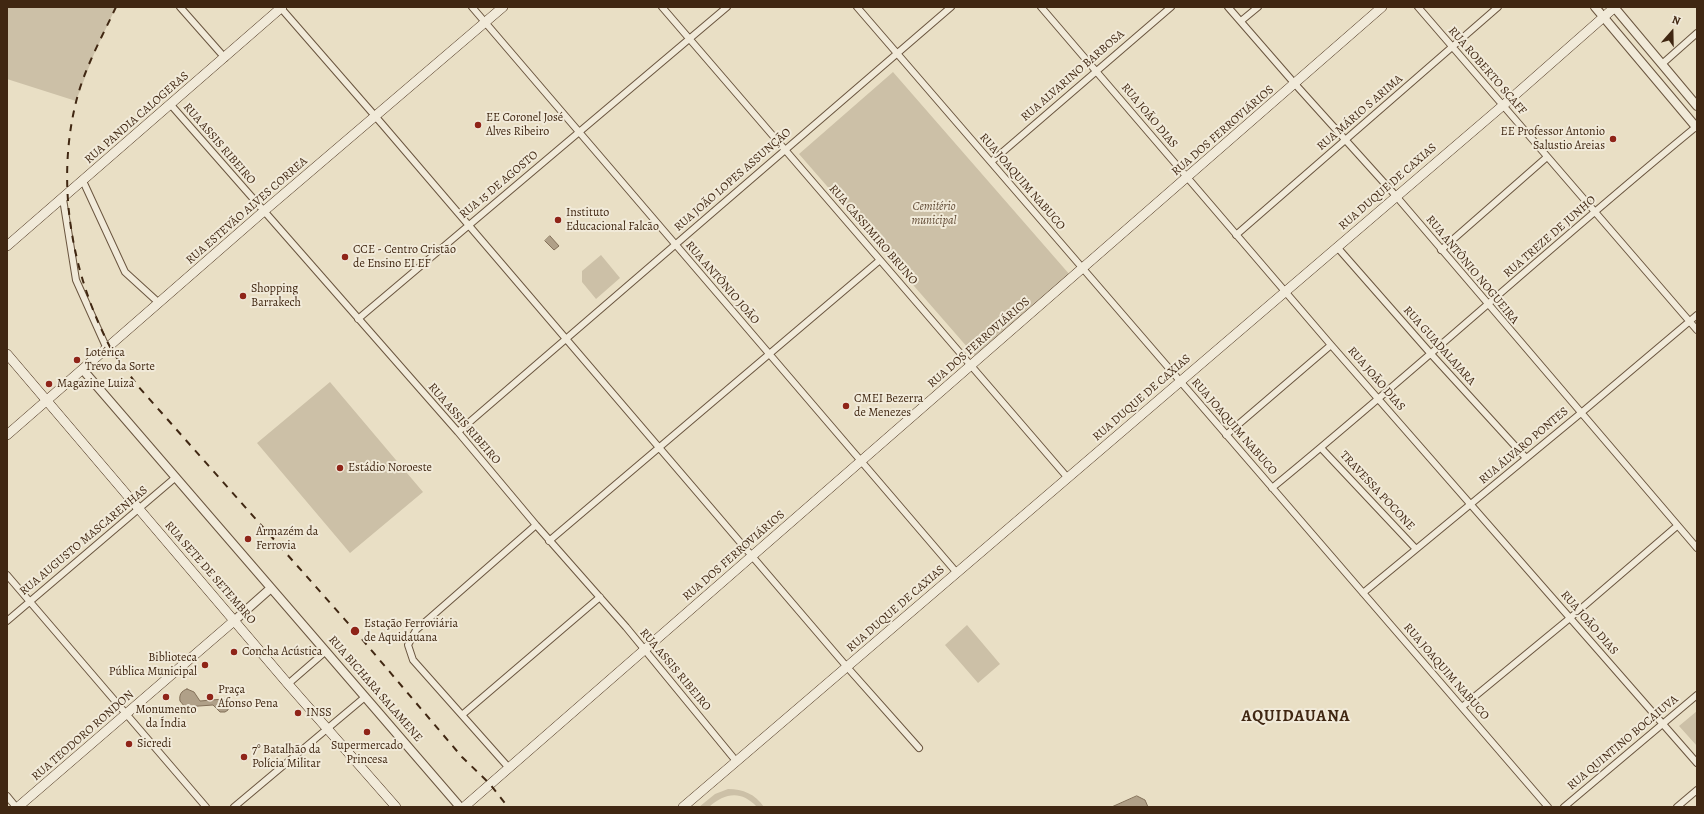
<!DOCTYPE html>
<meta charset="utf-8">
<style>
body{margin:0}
#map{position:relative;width:1704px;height:814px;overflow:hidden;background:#e9dfc5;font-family:Alegreya,serif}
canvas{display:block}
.frame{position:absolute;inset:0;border:8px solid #402712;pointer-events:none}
.north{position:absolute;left:1652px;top:12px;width:40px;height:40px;-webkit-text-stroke:3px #f1ead9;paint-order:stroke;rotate:20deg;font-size:11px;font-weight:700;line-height:16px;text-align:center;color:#402712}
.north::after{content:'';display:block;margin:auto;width:14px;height:18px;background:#402712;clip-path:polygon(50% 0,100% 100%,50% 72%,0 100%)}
</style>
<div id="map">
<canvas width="1704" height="814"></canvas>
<div class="frame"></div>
<div class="north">N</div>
</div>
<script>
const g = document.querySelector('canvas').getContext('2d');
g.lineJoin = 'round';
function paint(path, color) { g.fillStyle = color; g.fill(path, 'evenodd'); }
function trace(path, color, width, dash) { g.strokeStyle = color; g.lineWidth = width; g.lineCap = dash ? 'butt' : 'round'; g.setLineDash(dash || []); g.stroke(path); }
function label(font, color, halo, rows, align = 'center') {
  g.font = font + ' Alegreya,serif'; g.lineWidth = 4; g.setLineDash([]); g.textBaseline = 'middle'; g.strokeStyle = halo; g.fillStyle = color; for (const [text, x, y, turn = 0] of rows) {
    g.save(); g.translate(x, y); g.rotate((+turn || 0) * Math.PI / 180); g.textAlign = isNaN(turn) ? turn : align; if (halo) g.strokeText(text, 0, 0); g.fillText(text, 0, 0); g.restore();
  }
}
paint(new Path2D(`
 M7,7H116L94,54L76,101L7,79Z
 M893,72L1070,275L975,356L799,154Z
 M601,255L620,278L596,299L582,282V271Z
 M330,382L423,492L350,553L257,443Z
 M967,625L1000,664L978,683L945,645Z
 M1697,711V746L1679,726Z
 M728,789C743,789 755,794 764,807H757C741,790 725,793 709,807H699L715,794Z`), '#ccc0a7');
const water = new Path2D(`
 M550,236L559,246L554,250L545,241Z
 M187,689L194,692L200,701L224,699L229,704L228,710L225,712H220L213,705L185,707L180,701C179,695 181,691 187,689Z
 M1137,796L1145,800L1148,807H1112Z`);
paint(water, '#b0a088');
trace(water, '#837059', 1);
const minor = new Path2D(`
 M180,7L225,58
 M280,7L382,124L847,667L919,748
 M472,7L957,573
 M662,7L1067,477
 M857,7L1548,807
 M1041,7L1331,345L1697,763
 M1228,7L1295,84L1396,196L1697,548
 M1418,7L1697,330
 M1241,21L1258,7
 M1662,64L1697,33
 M171,105L458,432L536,525L626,627L736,761
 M991,162L1171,7
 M83,181L125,272L159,303
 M63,199L76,280L107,349
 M1236,235L1498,7
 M1337,247L1431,354L1526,458
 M1441,250L1547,157
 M358,319L727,7
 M458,432L951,7
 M1226,435L1331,345
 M1321,448L1416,549
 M1272,488C1416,370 1553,244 1697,126
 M549,541L880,260
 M7,575L206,807
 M1363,593L1581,413L1697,315
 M7,621L176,477
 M288,684L326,651
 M1462,707L1570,618L1677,526
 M462,715L600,597
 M509,768L413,660L408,645L416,630L536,525
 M7,796L16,807
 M234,807L365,697
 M1564,807L1697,695
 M1677,807L1697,790`);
const tertiary = new Path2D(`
 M1595,7L1696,127
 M1614,7L1697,106
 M83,370L460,807
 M235,620L271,588`);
const secondary = new Path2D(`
 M7,246L282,7
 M7,354L288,684L396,807
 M7,435L264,211L503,7
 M18,807L235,620
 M464,807L1382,7
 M683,807L1507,102L1615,7`);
trace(minor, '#6a553f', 8);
trace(tertiary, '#6a553f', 10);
trace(secondary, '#402712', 10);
trace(minor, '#f1ead9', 6);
trace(tertiary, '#f1ead9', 8);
trace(secondary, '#f1ead9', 9);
trace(new Path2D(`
 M116,7C102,37 84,69 76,102C56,183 71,271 109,345C116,359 128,372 137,385L355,631L462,757L490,784L508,807`), '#402712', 2, [7, 7]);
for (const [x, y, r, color] of [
 [478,125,4,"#8f2418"],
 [1613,139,4,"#8f2418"],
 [558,220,4,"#8f2418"],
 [345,257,4,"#8f2418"],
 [243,296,4,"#8f2418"],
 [77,360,4,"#8f2418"],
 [49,384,4,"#8f2418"],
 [846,406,4,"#8f2418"],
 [340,468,4,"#8f2418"],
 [248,539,4,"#8f2418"],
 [355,631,5,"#8f2418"],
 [234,652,4,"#8f2418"],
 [205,665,4,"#8f2418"],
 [166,697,4,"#8f2418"],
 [210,697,4,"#8f2418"],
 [298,713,4,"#8f2418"],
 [367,732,4,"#8f2418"],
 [129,744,4,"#8f2418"],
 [244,757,4,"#8f2418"]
]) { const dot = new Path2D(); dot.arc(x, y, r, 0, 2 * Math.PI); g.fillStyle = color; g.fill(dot); trace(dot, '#f1ead9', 1.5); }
label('12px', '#402712', '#f1ead9', [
 ["RUA ROBERTO SCAFF",1487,71,49],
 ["RUA ALVARINO BARBOSA",1073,76,-41],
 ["RUA MÁRIO S ARIMA",1360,113,-41],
 ["RUA JOÃO DIAS",1149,116,50],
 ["RUA PANDIA CALOGERAS",137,118,-41],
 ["RUA DOS FERROVIÁRIOS",1223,131,-41],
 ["RUA ASSIS RIBEIRO",219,144,49],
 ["RUA JOÃO LOPES ASSUNÇÃO",733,180,-41],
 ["RUA JOAQUIM NABUCO",1022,182,49],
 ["RUA 15 DE AGOSTO",499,185,-40],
 ["RUA DUQUE DE CAXIAS",1388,187,-41],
 ["RUA ESTEVÃO ALVES CORREA",247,211,-41],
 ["RUA CASSIMIRO BRUNO",873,235,49],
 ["RUA TREZE DE JUNHO",1550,237,-41],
 ["RUA ANTÔNIO NOGUEIRA",1472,270,50],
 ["RUA ANTÔNIO JOÃO",722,283,49],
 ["RUA DOS FERROVIÁRIOS",979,343,-41],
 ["RUA GUADALAJARA",1439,346,48],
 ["RUA JOÃO DIAS",1376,379,49],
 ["RUA DUQUE DE CAXIAS",1142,398,-41],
 ["RUA ASSIS RIBEIRO",464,424,49],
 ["RUA JOAQUIM NABUCO",1234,427,49],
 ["RUA ÁLVARO PONTES",1524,446,-40],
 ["TRAVESSA POCONE",1377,491,47],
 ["RUA AUGUSTO MASCARENHAS",84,541,-40],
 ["RUA DOS FERROVIÁRIOS",734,556,-41],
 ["RUA SETE DE SETEMBRO",210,573,49],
 ["RUA DUQUE DE CAXIAS",896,609,-41],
 ["RUA JOÃO DIAS",1589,623,49],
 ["RUA ASSIS RIBEIRO",675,670,50],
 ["RUA JOAQUIM NABUCO",1446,672,49],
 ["RUA BICHARA SALAMENE",375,689,49],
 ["RUA TEODORO RONDON",83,736,-41],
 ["RUA QUINTINO BOCAIUVA",1623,743,-40]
]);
label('12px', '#402712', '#f1ead9', [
 ["EE Coronel José",486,118],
 ["Alves Ribeiro",486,132],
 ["EE Professor Antonio",1605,132,"right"],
 ["Salustio Areias",1605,146,"right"],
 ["Instituto",566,213],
 ["Educacional Falcão",566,227],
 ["CCE - Centro Cristão",353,250],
 ["de Ensino EI EF",353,264],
 ["Shopping",251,289],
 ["Barrakech",251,303],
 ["Lotérica",85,353],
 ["Trevo da Sorte",85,367],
 ["Magazine Luiza",57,384],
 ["CMEI Bezerra",854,399],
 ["de Menezes",854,413],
 ["Estádio Noroeste",348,468],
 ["Armazém da",256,532],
 ["Ferrovia",256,546],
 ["Estação Ferroviária",364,624],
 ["de Aquidauana",364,638],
 ["Concha Acústica",242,652],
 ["Biblioteca",197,658,"right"],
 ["Pública Municipal",197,672,"right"],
 ["Praça",218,690],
 ["Afonso Pena",218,704],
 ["Monumento",166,710,"center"],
 ["da Índia",166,724,"center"],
 ["INSS",306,713],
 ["Sicredi",137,744],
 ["Supermercado",367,746,"center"],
 ["Princesa",367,760,"center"],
 ["7° Batalhão da",252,750],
 ["Polícia Militar",252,764]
], 'left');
label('italic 12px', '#634d37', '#f1ead9', [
 ["Cemitério",934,207],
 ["municipal",934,221]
]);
g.letterSpacing = '1px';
label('bold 16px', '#402712', '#f1ead9', [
 ["AQUIDAUANA",1296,717]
]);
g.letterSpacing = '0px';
</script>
